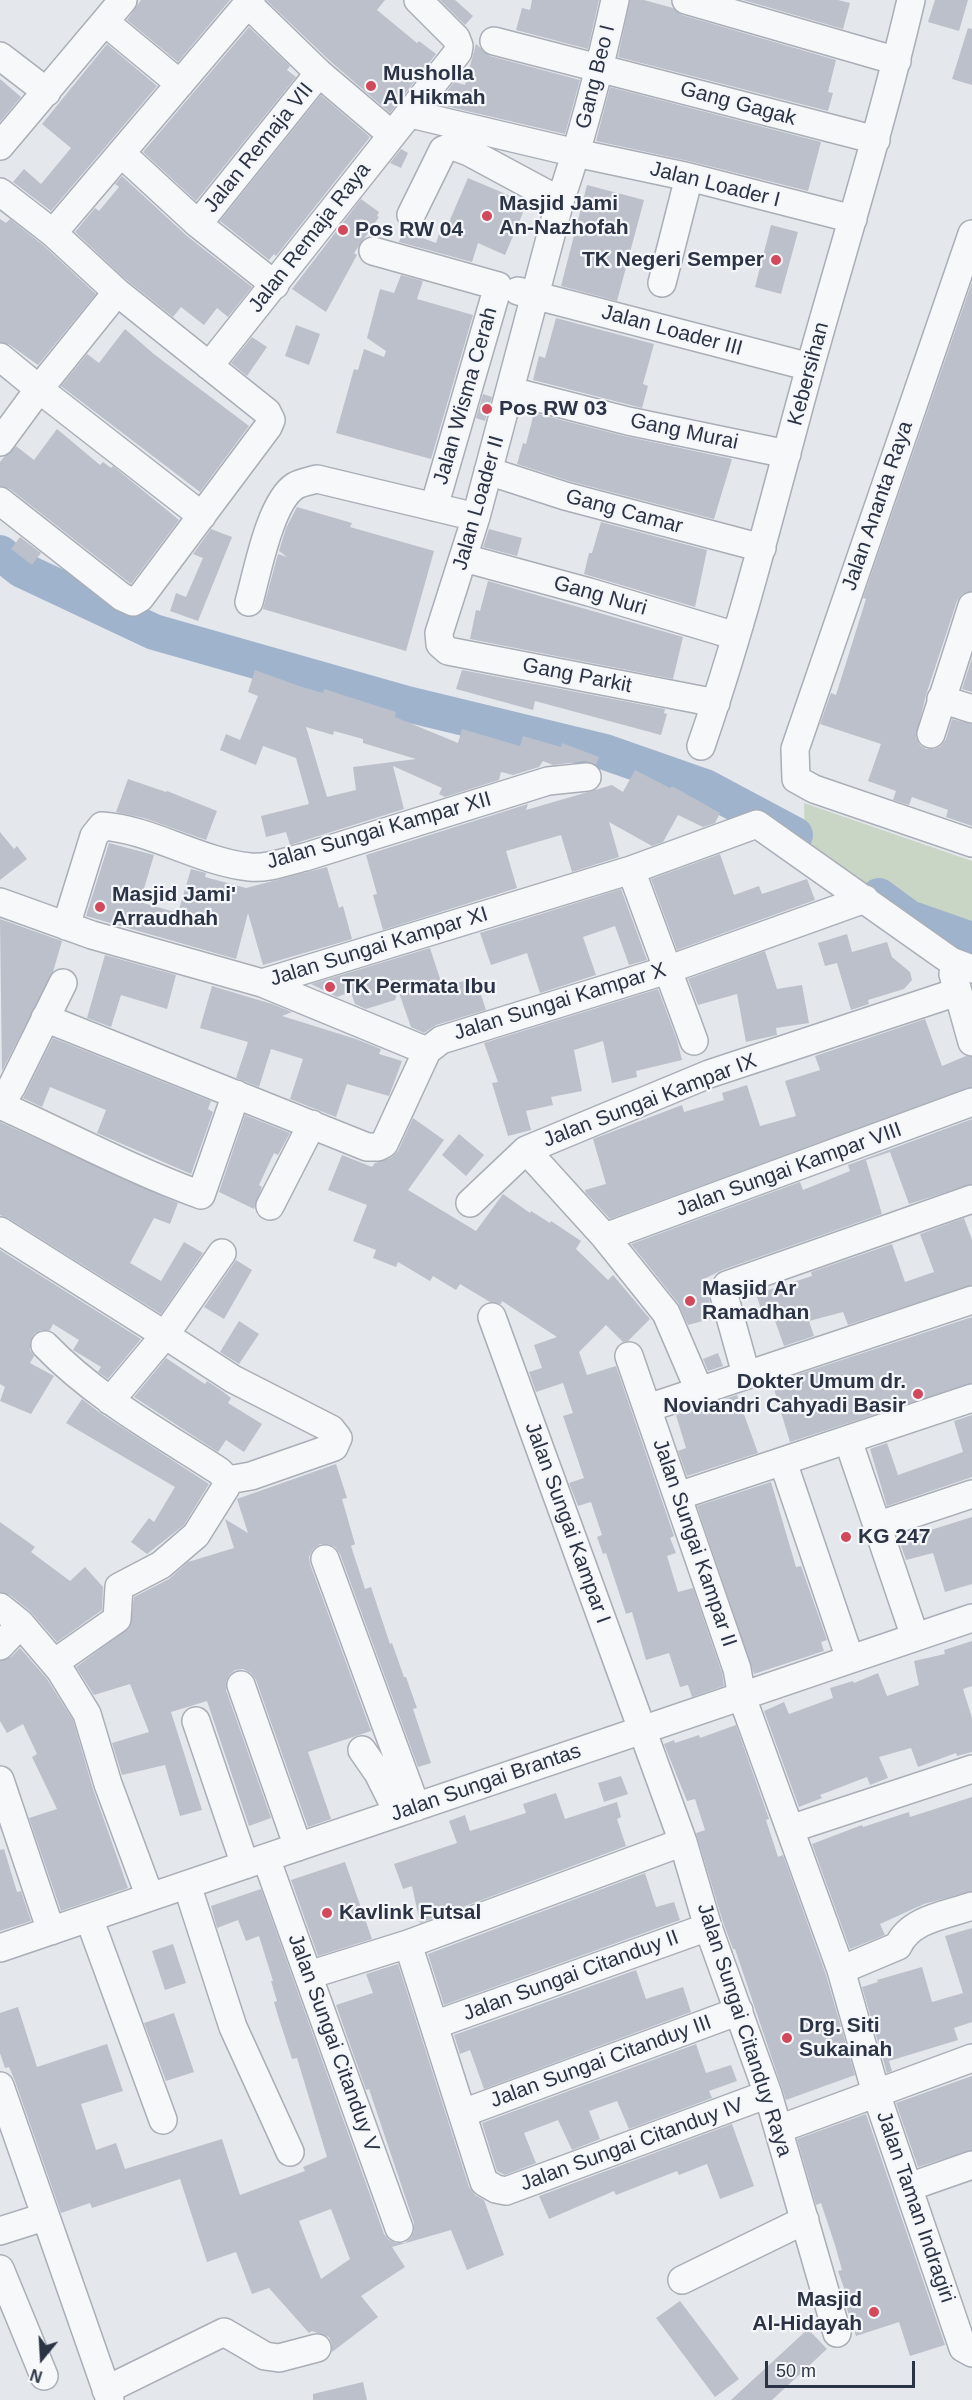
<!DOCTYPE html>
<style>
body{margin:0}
#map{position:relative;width:972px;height:2400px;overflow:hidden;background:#e4e7ec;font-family:Helvetica,sans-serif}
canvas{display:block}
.north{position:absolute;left:12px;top:2328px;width:60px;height:60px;-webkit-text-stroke:4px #f4f6f9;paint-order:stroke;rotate:198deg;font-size:16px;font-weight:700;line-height:24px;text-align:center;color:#2b3445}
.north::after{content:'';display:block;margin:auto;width:21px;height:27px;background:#2b3445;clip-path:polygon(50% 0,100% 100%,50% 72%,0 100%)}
.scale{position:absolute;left:765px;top:2361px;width:150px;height:27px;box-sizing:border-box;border:3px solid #2b3445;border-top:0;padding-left:8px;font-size:18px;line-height:21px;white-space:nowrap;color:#2b3445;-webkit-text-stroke:4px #f4f6f9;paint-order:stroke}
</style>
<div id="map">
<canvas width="972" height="2400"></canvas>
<div class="north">N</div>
<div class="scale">50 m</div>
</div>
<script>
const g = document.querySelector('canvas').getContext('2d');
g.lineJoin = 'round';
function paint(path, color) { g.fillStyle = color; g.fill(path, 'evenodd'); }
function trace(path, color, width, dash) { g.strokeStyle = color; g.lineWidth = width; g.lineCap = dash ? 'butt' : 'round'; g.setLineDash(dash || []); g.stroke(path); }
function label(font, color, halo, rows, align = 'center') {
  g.font = font + ' Helvetica,sans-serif'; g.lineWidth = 4.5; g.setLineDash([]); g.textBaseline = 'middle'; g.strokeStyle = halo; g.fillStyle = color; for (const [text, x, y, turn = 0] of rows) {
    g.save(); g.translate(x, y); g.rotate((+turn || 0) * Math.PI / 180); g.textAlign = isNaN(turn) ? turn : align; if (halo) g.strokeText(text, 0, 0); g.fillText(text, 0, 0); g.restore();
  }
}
paint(new Path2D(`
 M804,803L972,861V959L805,844Z`), '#c9d6c5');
trace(new Path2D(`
 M0,553L22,570L154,632L407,704L605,752L705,787L795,835
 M879,896L909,918L972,940`), '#9fb4cc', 36);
paint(new Path2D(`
 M141,0H230L178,62L127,20Z
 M266,0H385L377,10L417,43L419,41L436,54L390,113L330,61Z
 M440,0H455L473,16L465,25Z
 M532,0H599L588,49L516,30L522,8L530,10Z
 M630,0H644L673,8L682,15L836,60L828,92L833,93L828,111L618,57Z
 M743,0H838L850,3L843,29Z
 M935,0H968L959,31L928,22Z
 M249,27L290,66L287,70L296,77L196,201L143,152Z
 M968,28L972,29V85L952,79Z
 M107,44L157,86L51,211L13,182L24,169L41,184L71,148L42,124Z
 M476,44L490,56L580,80L565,134L437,104L454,82L465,85Z
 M0,79L21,97L0,122Z
 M610,87L821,142L808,191L693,162L596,141Z
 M321,95L370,137L276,256L274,254L269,260L220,221Z
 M401,149L408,153L401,168L390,163Z
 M122,176L187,236L252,287L228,317L217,308L204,325L181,307L173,317L123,277L75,232L95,208L99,211L119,187L115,184Z
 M468,178L527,203L505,255L478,243L472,262L399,242L403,231L436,243L439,234L443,236Z
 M587,185L644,200L617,301L561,286Z
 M361,199L379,212L377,216L379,217L354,253L357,255L326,312L292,289Z
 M0,219L6,223L10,219L43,245L96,294L38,365L10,345L0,342Z
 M771,225L798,232L781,294L755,287Z
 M401,275L423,281L417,299L473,315L431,459L336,433L354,369L358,370L364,349L384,357L386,351L367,338L380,289L394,293Z
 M972,282V591L962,594L957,601L926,695L916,737L920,745L926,749H934L941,746L946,739L952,719L972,724V826L946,817L948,810L912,797L909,805L893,800L896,791L868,781L881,744L820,724L831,693L836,695L866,599L863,598Z
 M556,318L654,344L643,384L648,386L642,408L533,380L539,356L545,358Z
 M296,325L320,334L309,365L285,356Z
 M125,329L155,355L249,426L200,492L61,386L87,354L99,363Z
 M252,337L267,347L247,376L231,363Z
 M483,394L492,397L485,421L476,418Z
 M534,413L624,436L732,459L714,519L569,481L517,464L523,443L526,444Z
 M57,429L100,465L103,462L111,468L113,466L179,520L131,584L10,489L0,486V462L4,457L16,446L34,460Z
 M297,507L352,523L350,527L434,551L406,651L263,609L278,554L287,557L279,551L286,528Z
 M601,522L707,550L695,607L584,574L589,553H592Z
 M211,529L232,537L198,621L170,611L176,593L186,597L203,558L193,554Z
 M489,529L522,538L517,556L483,547Z
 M20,537L41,553L32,565L11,549Z
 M488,581L683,637L673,679L470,639L476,610L480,611Z
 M972,658V692L962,689Z
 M255,670L299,686L323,693L324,689L396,712L395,717L458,743L462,729L520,746L523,736L561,747L562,743L599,757L596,765L585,761L553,765L543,761L539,767L513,775L501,772L499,780L445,797L439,794L442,788L393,766L404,809L290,845L286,832L266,837L261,816L309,804L296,758L263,746L256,765L220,750L226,734L240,740L258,696L248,692ZM306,727L333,735L334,731L363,739V743L416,759L353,767L356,790L327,797Z
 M462,670L665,709L664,713L667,714L661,735L535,701L533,710L456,689Z
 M635,770L670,788L672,786L720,813L715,823L703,827L678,815L663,842L652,846L609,822L619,857L572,872L561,835L506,851L517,888L383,930L373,895L377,894L366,855L528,804L526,810L612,785L623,792Z
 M128,779L166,792L167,791L217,811L206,840L144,818L116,812Z
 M0,832L14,849L17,846L27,859L0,880Z
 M109,843L154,855L140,902L178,913L191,869L206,873L205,877L246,888L327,867L339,908L343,906L352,939L263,965L248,913L236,959L86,916Z
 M720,854L734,895L759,886L762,894L807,879L815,900L677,950L651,879Z
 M621,889L647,960L629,965L615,926L583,937L596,975L540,993L527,953L491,965L480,933Z
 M0,919L62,941L53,972L2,1071Z
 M847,934L852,952L887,942L892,957L910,972L912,980L904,989L868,1000L869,1004L851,1010L837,963L825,966L818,943Z
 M430,948L443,988L475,977L486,1010L436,1025L424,1033L411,1027L398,990L395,1000L366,1009L355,1004L351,992L337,997L311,984Z
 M765,951L777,989L802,985L809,1023L776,1028L777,1035L746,1042L737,994L698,1005L688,979Z
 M105,955L176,975L167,1009L121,995L111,1027L87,1018Z
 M212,986L272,1004L292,1012L282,1016L356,1039L381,1049L379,1054L402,1061L389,1096L347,1084L336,1117L290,1099L303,1059L271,1049L259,1087L236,1078L248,1042L200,1028Z
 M658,989L677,1040L682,1060L636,1071L637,1077L612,1083L603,1041L574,1050L582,1091L551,1097L553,1105L526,1111L531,1130L508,1136L492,1083L498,1082L484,1043Z
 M925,1019L942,1066L966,1056L972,1057V1087L610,1219L586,1193L585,1190L606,1184L593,1139L682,1105L684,1112L724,1100L722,1093L747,1085L760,1126L796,1116L785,1081L820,1070L815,1056Z
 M53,1038L211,1101L208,1109L213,1112L191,1174L97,1133L106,1110L50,1087L42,1107L23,1098Z
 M245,1115L290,1133L278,1155L274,1153L259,1185L262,1187L254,1209L219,1192Z
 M413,1118L444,1140L408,1190L476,1231L503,1194L530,1213L531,1211L550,1223L551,1221L581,1241L576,1249L608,1280L613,1275L650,1319L628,1341L623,1342L606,1325L579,1352L587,1375L616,1366L674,1536L670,1538L676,1553L667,1556L678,1592L693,1588L722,1673L724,1686L692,1697L688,1685L680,1687L669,1653L646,1660L632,1612L626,1614L606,1553L603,1554L597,1537L602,1535L591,1502L578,1506L569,1483L584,1478L563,1416L573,1413L563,1383L536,1392L529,1372L542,1368L534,1345L557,1337L502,1301L501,1304L490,1302L460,1284L456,1290L433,1276L430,1281L398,1262L396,1267L373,1258L376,1250L353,1241L367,1205L328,1190L342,1155L372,1167L375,1163L391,1158L398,1151Z
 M972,1119V1184L909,1204L890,1152L866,1160L882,1214L722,1270L704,1279L714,1318L688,1325L678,1303L631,1244L800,1182L803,1190L850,1171L848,1165Z
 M0,1122L178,1203L170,1224L154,1218L130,1263L161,1281L184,1242L203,1253L161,1314L8,1218L0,1215Z
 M459,1134L484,1155L466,1176L442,1155Z
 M964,1218L972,1240V1285L848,1325L843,1312L809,1321L814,1336L784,1346L774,1318L765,1321L756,1294L812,1276L811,1272L892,1244L905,1282L934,1272L920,1234Z
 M0,1250L141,1339L108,1379L98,1372L101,1367L73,1350L79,1340L53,1324L50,1330H41L34,1334L30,1342V1350L34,1356L30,1363L54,1376L31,1414L0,1401L5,1387L0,1384Z
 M236,1260L252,1270L224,1319L204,1307Z
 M972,1317V1383L790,1442L774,1389L785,1385L784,1379Z
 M239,1321L259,1334L239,1364L220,1352Z
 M718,1353L723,1366L708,1371L703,1359Z
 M166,1358L205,1384L207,1381L222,1391L231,1398L228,1403L262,1424L244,1452L226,1440L218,1452L134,1397Z
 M737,1395L758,1453L687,1476L678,1451L686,1448L676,1415Z
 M82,1399L100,1413L209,1484L184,1525L147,1554L131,1542L149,1518L154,1522L175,1487L66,1423Z
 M972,1415V1477L887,1506L870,1449L887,1443L898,1475L963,1452L954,1421Z
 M336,1464L347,1498L342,1499L355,1544L351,1546L365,1589L371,1587L390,1644L392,1643L404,1677H406L417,1708L413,1709L431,1763L418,1767L340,1554L335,1547L328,1544H320L313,1549L309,1557L310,1564L371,1731L308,1752L331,1819L308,1827L256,1680L251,1673L243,1669L235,1670L229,1675L226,1682V1690L271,1818L249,1826L207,1701L171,1712L202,1810L180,1816L165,1765L122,1775L112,1743L149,1732L130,1684L94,1695L76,1667L130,1627L134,1597L169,1579L188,1562L234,1548L225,1519L248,1533L237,1499Z
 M771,1482L796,1567L801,1566L827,1640L821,1642L824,1651L754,1674L697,1506Z
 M972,1517V1584L945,1592L933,1553L906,1560L899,1540Z
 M0,1522L35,1547L31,1552L70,1581L85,1567L103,1587L102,1610L57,1642L30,1611L10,1595L0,1592Z
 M972,1641V1686L963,1689L972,1718V1752L957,1756L956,1753L918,1767L911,1748L879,1757L888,1778L870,1785L867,1777L820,1795L822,1798L799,1807L764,1711L784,1702L789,1714L833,1698L830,1688L853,1681L854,1683L878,1673L887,1696L919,1685L914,1661L945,1654L944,1650Z
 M20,1648L47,1679L73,1720L93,1789L128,1888L61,1911L29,1818L57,1809L32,1757L37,1754L23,1724L7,1733L0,1721V1661L11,1657Z
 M736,1725L769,1819L766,1820L778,1857L783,1855L826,1975L855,2075L786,2100L735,1949H733L723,1922L696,1833L705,1830L695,1799L687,1801L664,1744L674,1740L675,1743L699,1735L700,1738Z
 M621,1776L628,1794L604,1802L598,1783Z
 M556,1793L565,1819L617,1802L621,1817L617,1819L626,1846L420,1923L412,1886L403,1889L394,1864L457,1843L449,1821L465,1815L470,1831L526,1813L523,1804Z
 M972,1797V1891L924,1904L880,1924L885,1935L850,1949L812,1844L862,1825L863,1827L909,1812L910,1817Z
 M4,1849L17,1892L21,1891L31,1921L0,1931V1850Z
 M345,1862L372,1939L318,1956L291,1880Z
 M645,1873L656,1907L674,1902L680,1920L444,2005L428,1954Z
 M261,1889L384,2234L389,2240L396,2243H405L411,2238L414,2231V2223L369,2089L366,2090L336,2005L373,1993L366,1974L398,1964L469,2187L475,2195L484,2200L504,2255L467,2270L451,2230L392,2247L405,2267L361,2296L378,2317L332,2352V2345L329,2337L312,2331L309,2333L269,2288L252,2294L236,2252L207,2262L180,2179L92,2208L90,2203L61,2213L15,2081L9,2067L5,2068L0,2053V2013L18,2007L37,2067L107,2044L123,2091L81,2104L96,2150L116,2143L125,2169L222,2139L240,2195L305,2171L303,2167L327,2157L297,2058L292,2059L279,2019L274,2002L277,2001L271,1981H273L259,1936L246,1941L238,1920L217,1928L211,1906ZM331,2209L350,2259L321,2279L299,2221Z
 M972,1928V2022L954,2028L958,2040L889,2061L892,2071L887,2073L862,1987L878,1982L877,1980L922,1967L932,2002L963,1993L945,1936Z
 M173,1944L186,1983L165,1990L152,1951Z
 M636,1970L646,1999L683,1987L691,2012L484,2089L470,2050L460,2054L454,2035Z
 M174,2013L194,2072L166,2081L144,2023Z
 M696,2044L706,2073L731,2065L737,2081L709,2091L712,2098L629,2129L617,2101L589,2111L600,2139L572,2150L558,2120L524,2133L536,2163L505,2175L497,2171L482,2123Z
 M972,2076V2150L918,2167L896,2103Z
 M866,2114L945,2345L910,2356L899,2322L856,2336L845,2303L849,2302L838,2271L842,2270L835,2245L821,2203L816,2205L797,2139Z
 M732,2124L754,2186L720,2199L707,2164L679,2175L677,2171L616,2195L614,2191L549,2219L539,2196Z
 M680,2301L739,2379L715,2397L656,2318Z
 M808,2329L827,2349L772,2400H731Z
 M363,2382L367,2400H313V2394Z`), '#bbc0ca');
const minor = new Path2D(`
 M615,0C600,68 583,135 560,201L476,517L439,633L440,644L448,651L716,703
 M686,0L897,61
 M248,4L319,73L392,135
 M105,22L180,84
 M494,41L876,140
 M0,56L47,92
 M411,114L576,153L689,177L853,219
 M0,146L123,0
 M121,153L198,224L275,285
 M0,192L53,233L117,292L267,412L271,420L268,427L140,598L133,602L122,597L0,501
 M411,215L443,150L453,146L469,152L560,201
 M198,224L319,73
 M53,233L251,0
 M972,234L795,749L796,779L814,789L972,843
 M373,251L498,286L434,507
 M662,283L689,177
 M518,291L810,367
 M0,357L39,389L202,516
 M209,366L458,52L459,46L456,38L418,0
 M511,391L628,421L787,454
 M0,442L39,389L117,292
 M488,471L565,496L762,548
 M464,558L589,592L736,636
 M249,602C257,573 270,502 295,486C301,482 310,481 317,479L476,517
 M941,699L972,709
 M931,734L972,606
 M701,746C744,622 775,494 810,367C844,245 882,124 911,0
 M631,870L694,1041
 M0,902L92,935L262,983L631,870L757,824L951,961L972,969
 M66,926L94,836L102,826C151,829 200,862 250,867C268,869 287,861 305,857L548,781L587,777
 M953,974L972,1042
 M63,983L12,1086L0,1105C67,1135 132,1170 201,1195L236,1094
 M262,983L427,1051
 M45,1018L367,1147H378L384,1144L427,1051L441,1040L667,970L865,899
 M526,1150L605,1237L666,1313L699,1390
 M470,1203L526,1150L709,1074L957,992
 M270,1206L312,1124
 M0,1231L165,1335L110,1401
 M605,1237L972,1102
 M222,1253L165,1335L233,1379L331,1429L338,1438L334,1447L251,1476L228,1480
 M492,1317L683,1842L708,1927L768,2094L837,2333
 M45,1345C95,1397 159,1432 219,1471L228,1480
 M629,1356L737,1669L742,1697L841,1970L876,2093L963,2348L972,2353
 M746,1374L724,1295L727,1285L972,1199
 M648,1408L972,1300
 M848,1440L915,1637
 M783,1462L850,1659
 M678,1496L972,1398
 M879,1525L972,1494
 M325,1559L416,1807
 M0,1607L20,1623L60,1670L87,1714L108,1784L150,1897
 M0,1646L21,1624
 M54,1663L117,1619L119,1587L161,1565L196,1535L226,1487L228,1480
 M241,1685L298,1847
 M196,1721L245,1865
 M362,1750L378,1773L398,1813
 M0,1780L51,1931
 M790,1829L972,1769
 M266,1858L399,2228
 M187,1885L233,2027L290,2152
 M89,1918L163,2120
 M408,1944L484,2182L496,2189L506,2191L768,2094
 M0,1948L972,1618
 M841,1970L898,1946C910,1919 946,1915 972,1906
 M309,1975L408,1944L683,1842
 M434,2025L708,1927
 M0,2086L110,2400
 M463,2113L739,2011
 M779,2129L972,2058
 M909,2187L972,2165
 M0,2231L44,2217
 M0,2269L44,2376
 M682,2280L805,2220
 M106,2390L224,2332L265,2356L279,2358L317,2348`);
trace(minor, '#a9aeb7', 30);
trace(minor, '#f7f8fa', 27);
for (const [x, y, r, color] of [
 [371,86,6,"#d1495b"],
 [487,216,6,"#d1495b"],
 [343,230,6,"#d1495b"],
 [776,260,6,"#d1495b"],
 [487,409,6,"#d1495b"],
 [100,907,6,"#d1495b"],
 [330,987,6,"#d1495b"],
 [690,1301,6,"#d1495b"],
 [918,1394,6,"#d1495b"],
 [846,1537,6,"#d1495b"],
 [327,1913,6,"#d1495b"],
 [787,2038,6,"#d1495b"],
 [874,2312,6,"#d1495b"]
]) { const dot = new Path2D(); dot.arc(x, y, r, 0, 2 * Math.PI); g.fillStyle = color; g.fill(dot); trace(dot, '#f4f6f9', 2); }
label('bold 21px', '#2b3445', '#f4f6f9', [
 ["Musholla",383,74],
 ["Al Hikmah",383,98],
 ["Masjid Jami",499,204],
 ["An-Nazhofah",499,228],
 ["Pos RW 04",355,230],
 ["TK Negeri Semper",764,260,"right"],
 ["Pos RW 03",499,409],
 ["Masjid Jami'",112,895],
 ["Arraudhah",112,919],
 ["TK Permata Ibu",342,987],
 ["Masjid Ar",702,1289],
 ["Ramadhan",702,1313],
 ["Dokter Umum dr.",906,1382,"right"],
 ["Noviandri Cahyadi Basir",906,1406,"right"],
 ["KG 247",858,1537],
 ["Kavlink Futsal",339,1913],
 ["Drg. Siti",799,2026],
 ["Sukainah",799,2050],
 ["Masjid",862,2300,"right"],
 ["Al-Hidayah",862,2324,"right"]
], 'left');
label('21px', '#2b3445', '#f4f6f9', [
 ["Gang Beo I",596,77,-76],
 ["Gang Gagak",738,104,15],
 ["Jalan Remaja VII",259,148,-51],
 ["Jalan Loader I",715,185,14],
 ["Jalan Remaja Raya",310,238,-52],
 ["Jalan Loader III",672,331,15],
 ["Kebersihan",809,374,-75],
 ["Jalan Wisma Cerah",466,396,-74],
 ["Gang Murai",684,432,12],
 ["Jalan Loader II",479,503,-74],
 ["Jalan Ananta Raya",878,506,-71],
 ["Gang Camar",624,512,15],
 ["Gang Nuri",600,596,16],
 ["Gang Parkit",577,676,11],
 ["Jalan Sungai Kampar XII",379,831,-16],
 ["Jalan Sungai Kampar XI",379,947,-17],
 ["Jalan Sungai Kampar X",560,1002,-17],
 ["Jalan Sungai Kampar IX",650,1101,-21],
 ["Jalan Sungai Kampar VIII",789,1170,-20],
 ["Jalan Sungai Kampar I",567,1523,70],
 ["Jalan Sungai Kampar II",694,1543,71],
 ["Jalan Sungai Brantas",486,1783,-19],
 ["Jalan Sungai Citanduy II",571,1976,-20],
 ["Jalan Sungai Citanduy Raya",744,2030,72],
 ["Jalan Sungai Citanduy V",333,2043,70],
 ["Jalan Sungai Citanduy III",601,2062,-20],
 ["Jalan Sungai Citanduy IV",632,2145,-20],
 ["Jalan Taman Indragiri",915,2207,71]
]);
</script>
